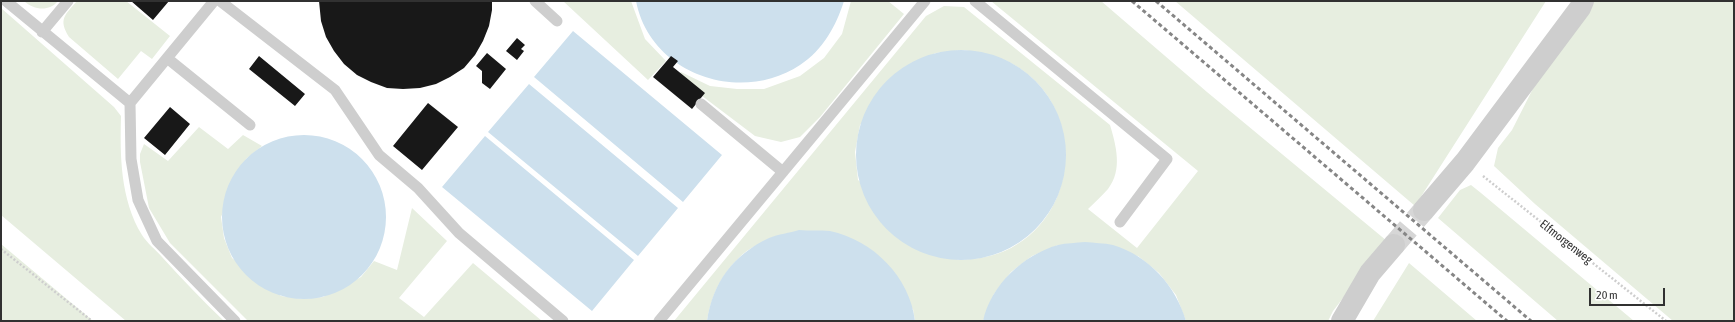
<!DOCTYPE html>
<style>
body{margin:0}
#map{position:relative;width:1735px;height:322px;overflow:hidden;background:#fff;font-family:"Asap Condensed",sans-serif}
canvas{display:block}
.frame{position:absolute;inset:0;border:2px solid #313131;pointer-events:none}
.scale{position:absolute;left:1589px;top:288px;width:76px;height:18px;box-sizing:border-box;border:2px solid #313131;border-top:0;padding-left:5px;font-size:12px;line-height:14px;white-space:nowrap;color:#313131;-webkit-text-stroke:3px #fff;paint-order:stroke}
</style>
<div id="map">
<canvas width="1735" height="322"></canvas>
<div class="frame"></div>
<div class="scale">20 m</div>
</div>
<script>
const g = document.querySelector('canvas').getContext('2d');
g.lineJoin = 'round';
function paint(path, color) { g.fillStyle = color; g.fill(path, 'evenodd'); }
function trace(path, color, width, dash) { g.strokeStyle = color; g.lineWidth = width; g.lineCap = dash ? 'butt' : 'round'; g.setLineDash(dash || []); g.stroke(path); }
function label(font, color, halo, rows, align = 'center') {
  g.font = font + ' "Asap Condensed",sans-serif'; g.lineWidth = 4; g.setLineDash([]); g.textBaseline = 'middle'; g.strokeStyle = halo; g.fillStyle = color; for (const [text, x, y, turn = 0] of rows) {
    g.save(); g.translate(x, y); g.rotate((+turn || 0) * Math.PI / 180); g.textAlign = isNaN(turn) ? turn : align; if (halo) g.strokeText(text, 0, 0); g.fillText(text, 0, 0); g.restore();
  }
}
paint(new Path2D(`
 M24,1H58C49,12 34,10 24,1Z
 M77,1H126L170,36L152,59L141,51L118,79L69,37C58,19 65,15 77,1Z
 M563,1H631L645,39L666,61L648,80Z
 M851,1H888L904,14L820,117L800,137L781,142L755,136L677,77L681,72L710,86L737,89H764L800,76L824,58L842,34Z
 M991,1H1101L1207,92L1387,241L1333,311L1328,321H1186L1176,295L1159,273L1138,256L1058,245L1032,256L1011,272L994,294L983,321H915L913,309L770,238C762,243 751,247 743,254C722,273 712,293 707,321H674L926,16L944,6L964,7L1110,125C1116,145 1123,170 1108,189C1102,196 1095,202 1088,209L1137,248L1198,171ZM964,50C982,53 1000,56 1016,66C1084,107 1081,211 1011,248C994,257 976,259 958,260L858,180L855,152L860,125L911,63L936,53Z
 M1175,1H1546L1415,206Z
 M1581,1H1734V321H1673L1535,204L1494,166L1498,148L1512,130L1550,55Z
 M1,8L114,107L121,116C120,155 120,199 142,235C147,243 156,250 162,257C182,279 203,301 224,321H126L1,215Z
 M199,127L228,149L243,135L262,146L246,159L221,217L224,238L232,258L281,296L302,299L323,297L361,277L374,261L397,270L412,208L447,241L399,298L424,317L473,263L542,321H248L170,243L149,208L140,162V154L144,144L168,161Z
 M1471,185L1481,193L1634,321H1558L1438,218L1460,190Z
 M1,244L93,321H1Z
 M1409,263L1477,321H1373Z`), '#e7eee0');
paint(new Path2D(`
 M636,1H844C836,26 823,50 800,65C740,105 650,74 636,1Z
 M573,31L722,155L683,202L534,77Z
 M856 155a105 105 0 1 1 210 0a105 105 0 1 1-210 0Z
 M529,84L678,208L638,256L488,132Z
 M222 217a82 82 0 1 1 164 0a82 82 0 1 1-164 0Z
 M485,136L634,260L592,311L442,187Z
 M799,230C809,231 820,230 830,231C873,240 910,277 915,321H707C713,282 733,255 769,238C778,234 790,233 799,230Z
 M1085,242C1094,243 1104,243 1113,245C1149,256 1176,286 1186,321H983C991,285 1023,255 1058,245C1066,243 1076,243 1085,242Z`), '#cde0ed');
paint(new Path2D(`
 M131,1H169L153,20Z
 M319,1H492V10L489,26L483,41L475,55L464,68L450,77L436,84L420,88L403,89L387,88L371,82L357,75L344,64L334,51L326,37L321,21Z
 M517,38L525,45L521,49L524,51L517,60L506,51Z
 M487,53L506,69L490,89L482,83V71L476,66Z
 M259,56L305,94L295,106L249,69Z
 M671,56L678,61L673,67L705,93L692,109L653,77Z
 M428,103L458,127L422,170L393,146Z
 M170,107L190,124L165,155L144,138Z`), '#181818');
trace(new Path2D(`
 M1394,245L1424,210`), '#d6d6d6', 22, [22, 11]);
trace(new Path2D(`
 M1483,176L1666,321
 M1,249L92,321`), '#cecece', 2.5, [2, 2]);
trace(new Path2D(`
 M6,1L130,103
 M214,1L130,103L131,159L138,200L157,241L235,321
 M220,1L335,90L379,155L418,188L459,233L563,321
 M535,1L557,21
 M975,1L1167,159L1120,222
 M42,32L68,1
 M167,58L250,125
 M701,104L783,172
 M659,321L925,1`), '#cecece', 11);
trace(new Path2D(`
 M1424,210L1465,162L1580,8L1583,1
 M1342,321L1370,273L1394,245`), '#cecece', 22);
trace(new Path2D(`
 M1132,1L1507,321
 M1156,1L1531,321`), '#868686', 3, [4, 3]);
label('12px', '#313131', '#fff', [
 ["Elfmorgenweg",1566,242,38]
]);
</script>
